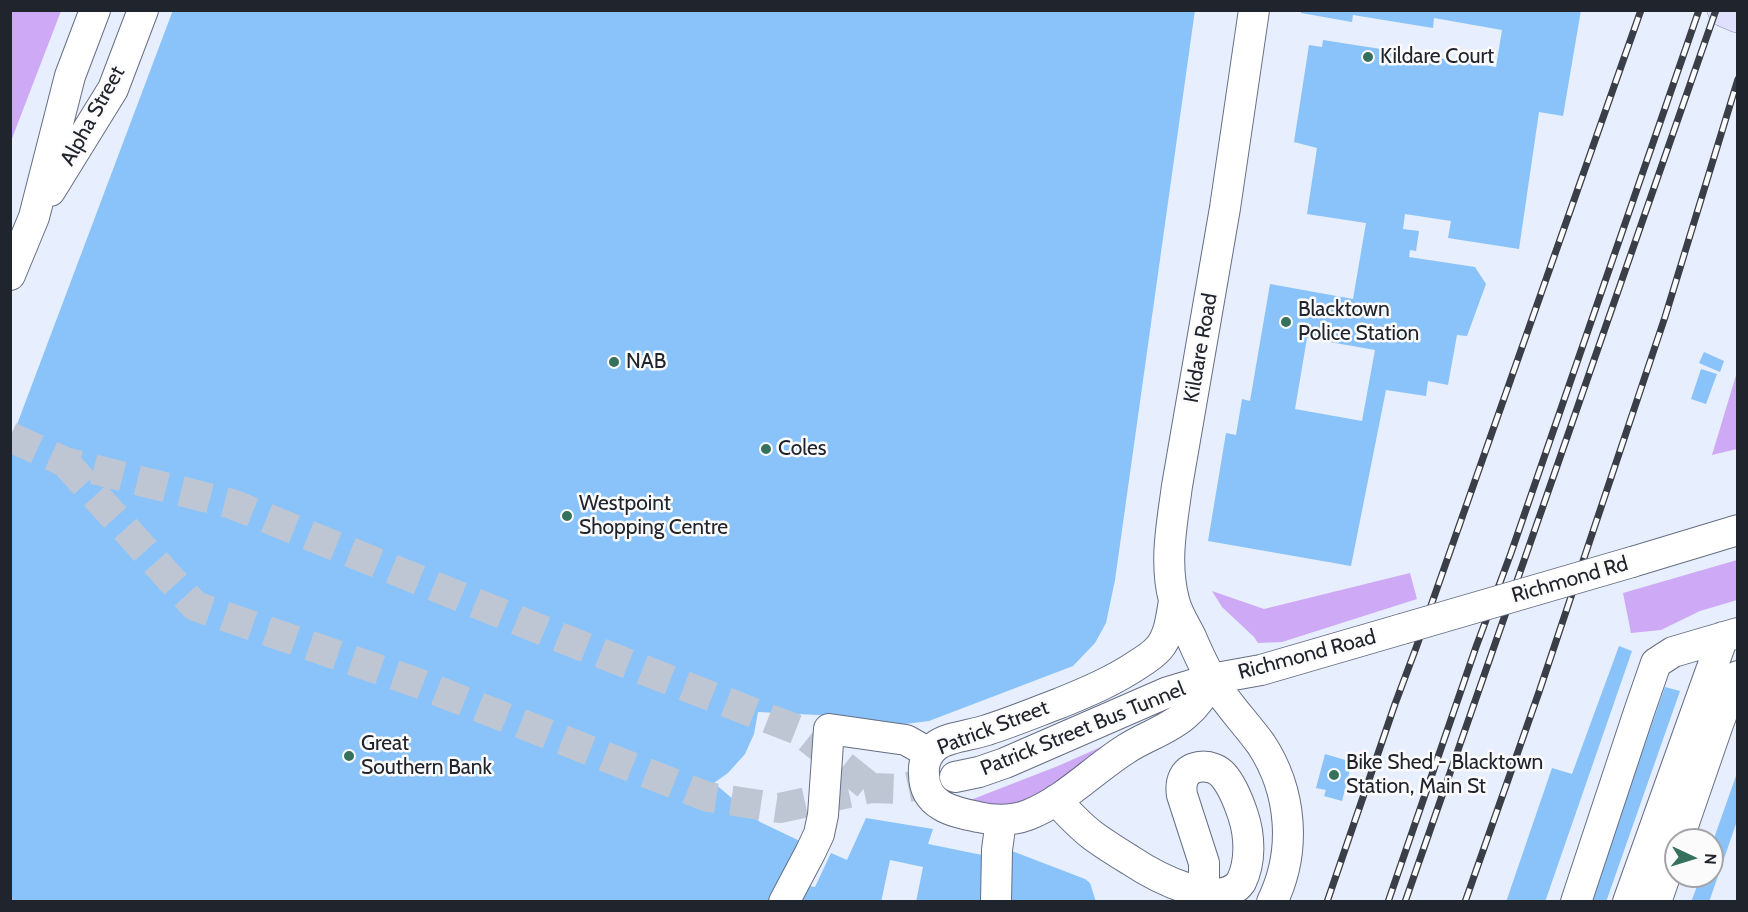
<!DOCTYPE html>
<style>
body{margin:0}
#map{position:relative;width:1748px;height:912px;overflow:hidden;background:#e7eefd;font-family:Cabin,sans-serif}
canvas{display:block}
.frame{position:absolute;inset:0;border:12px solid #20242d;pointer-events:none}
.north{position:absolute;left:1664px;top:828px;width:60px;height:60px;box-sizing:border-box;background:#fbfbfb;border:2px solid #a3a5a9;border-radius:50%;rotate:94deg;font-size:16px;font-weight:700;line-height:24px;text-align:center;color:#20242d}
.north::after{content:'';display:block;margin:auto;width:21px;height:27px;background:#35715d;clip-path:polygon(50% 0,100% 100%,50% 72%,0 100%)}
</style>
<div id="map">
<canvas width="1748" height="912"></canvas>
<div class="frame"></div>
<div class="north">N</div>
</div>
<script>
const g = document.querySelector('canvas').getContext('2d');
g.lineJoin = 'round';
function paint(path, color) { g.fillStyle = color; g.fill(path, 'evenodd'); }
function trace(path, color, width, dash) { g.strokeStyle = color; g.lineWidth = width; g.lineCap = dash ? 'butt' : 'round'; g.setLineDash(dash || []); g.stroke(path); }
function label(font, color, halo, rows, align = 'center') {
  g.font = font + ' Cabin,sans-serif'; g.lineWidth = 5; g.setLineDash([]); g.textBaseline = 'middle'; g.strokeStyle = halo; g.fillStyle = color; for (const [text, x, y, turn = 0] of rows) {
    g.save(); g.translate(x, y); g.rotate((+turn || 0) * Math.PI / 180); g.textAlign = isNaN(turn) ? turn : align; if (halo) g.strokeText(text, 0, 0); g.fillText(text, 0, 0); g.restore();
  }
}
paint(new Path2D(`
 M11,10L61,11L11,141L10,11Z
 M1737,372V449L1712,455Z
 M1737,560V600L1700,611L1661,630L1631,633L1623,593Z
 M1410,573L1417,599L1282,642L1258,643L1254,637L1222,607L1212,591L1264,609Z
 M1155,723L1024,804L1010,808L968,801L1058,766Z`), '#cea9f5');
paint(new Path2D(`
 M173,10H1195L1115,580L1106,623L1095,643L1073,666L929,721L897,725L818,715L758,712L754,734L745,754L728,773L714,783L760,822L802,842L781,881L815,887L831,853L847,860L866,818L933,829L928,844L987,856V902H916L923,867L890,860L881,902H10V443Z
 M1301,10H1581L1563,116L1539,112L1519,249L1448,238L1451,221L1405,214L1403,229L1419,231L1416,251L1410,250L1409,257L1475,267L1486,284L1467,336L1457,335L1448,385L1428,381L1426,396L1386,390L1351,566L1208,541L1226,433L1236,435L1242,399L1250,401L1270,284L1353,299L1366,223L1307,214L1317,148L1294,142L1309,45L1322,47L1323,40L1496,67L1502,30L1434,18L1433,28L1353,15L1352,22L1301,13ZM1307,338L1375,350L1362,421L1295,409Z
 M1704,352L1724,361L1720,372L1699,363Z
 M1701,369L1717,374L1706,404L1691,399Z
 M1619,646L1632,651L1545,902H1506L1552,768L1572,774Z
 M1665,687L1680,691L1606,902H1589Z
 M1325,754L1352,762L1342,801L1324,796L1326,790L1316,788Z
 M1737,773V821L1709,902H1691L1701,876H1712V844Z
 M1012,851L1085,879L1090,883L1096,902H1005Z`), '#89c3fa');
trace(new Path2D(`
 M10,437L65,462L232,504L559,637L798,730L871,788
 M65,462L195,606L415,682L708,797L780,808L871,788L899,789L950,778`), '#bfc6d3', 30, [30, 15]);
const minor = new Path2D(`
 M1254,10L1225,208L1177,486C1172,524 1164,562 1174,600C1177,613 1185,625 1191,637C1197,651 1203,665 1211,678C1225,702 1245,722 1261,744C1292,791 1297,851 1272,902
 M50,191L113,89L143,10
 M10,275L34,217L70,76L95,10
 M1632,562L1738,530
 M1174,601C1171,617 1170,635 1159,648C1153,655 1145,660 1137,665C1113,681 1087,692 1060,703C1036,712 1012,722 987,730C973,735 947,737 936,746C927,753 923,763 924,774C924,806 953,812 978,817C995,821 1012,821 1028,815C1064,801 1093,770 1126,749C1144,737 1168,730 1185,715C1197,705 1205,693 1211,679
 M955,777L979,772L1005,763L1168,692L1211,679L1261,670L1402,629
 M1056,800C1067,812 1079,825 1092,835C1104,844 1117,852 1130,860C1154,876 1220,912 1241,882C1251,862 1250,836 1243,815C1239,803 1232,785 1223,775C1213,764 1191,763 1184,777C1181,783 1181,789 1182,795L1204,863V880L1199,896
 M1678,840L1717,727L1733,684L1738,676
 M784,902L810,853L819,834L823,815L829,729L906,740L929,753
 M996,902L997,850L1001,820
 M1576,902L1639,712L1656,663L1673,652L1738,633
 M1628,902L1723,637
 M1656,902L1676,844`);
const major = new Path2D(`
 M1724,10L1738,16`);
trace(minor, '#656e84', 32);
trace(major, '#9090b4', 34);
trace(minor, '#fff', 30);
trace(major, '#e0dffd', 33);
const rail = new Path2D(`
 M1327,902L1395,704L1416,648L1641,10
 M1388,902L1476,647L1511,553L1699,10
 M1405,902L1716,10
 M1465,902L1539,692L1665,317L1738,79`);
trace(rail, '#393e47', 7);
trace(rail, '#fbfbfb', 4.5, [14]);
const minorBridge = new Path2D(`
 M1402,629L1632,562`);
trace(minorBridge, '#656e84', 32, []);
trace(minorBridge, '#fff', 30);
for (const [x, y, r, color] of [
 [1368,57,6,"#35715d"],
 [1286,322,6,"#35715d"],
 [614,362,6,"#35715d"],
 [766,449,6,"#35715d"],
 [567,516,6,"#35715d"],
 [349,756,6,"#35715d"],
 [1334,775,6,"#35715d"]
]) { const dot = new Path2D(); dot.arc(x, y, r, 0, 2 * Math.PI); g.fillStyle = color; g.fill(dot); trace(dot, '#fbfbfb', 2); }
label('21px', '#20242d', '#fbfbfb', [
 ["Kildare Court",1380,57],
 ["Blacktown",1298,310],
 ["Police Station",1298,334],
 ["NAB",626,362],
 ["Coles",778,449],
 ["Westpoint",579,504],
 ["Shopping Centre",579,528],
 ["Great",361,744],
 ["Southern Bank",361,768],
 ["Bike Shed - Blacktown",1346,763],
 ["Station, Main St",1346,787]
], 'left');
label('21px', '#20242d', '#fbfbfb', [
 ["Alpha Street",93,116,-61],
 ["Kildare Road",1201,348,-80],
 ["Richmond Rd",1570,580,-16],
 ["Richmond Road",1307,655,-15],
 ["Patrick Street",993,728,-21],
 ["Patrick Street Bus Tunnel",1083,729,-22]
]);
</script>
